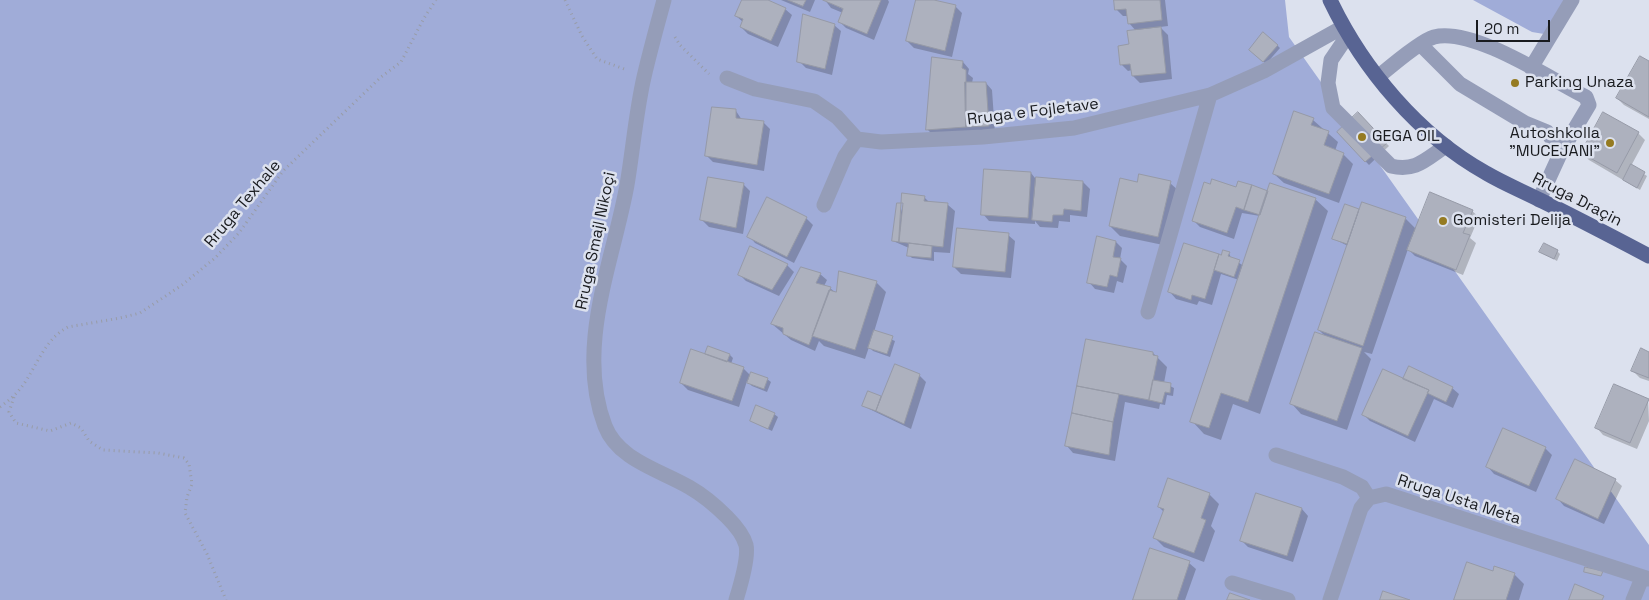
<!DOCTYPE html>
<meta charset="utf-8">
<style>
body{margin:0}
#map{position:relative;width:1649px;height:600px;overflow:hidden;background:#dce1ee;font-family:"Space Grotesk",sans-serif}
canvas{display:block}
.scale{position:absolute;left:1476px;top:20px;width:74px;height:22px;box-sizing:border-box;border:2px solid #191b1f;border-top:0;padding-left:6px;font-size:15px;line-height:18px;white-space:nowrap;color:#191b1f;-webkit-text-stroke:4px #dce1ee;paint-order:stroke}
</style>
<div id="map">
<canvas width="1649" height="600"></canvas>
<div class="scale">20 m</div>
</div>
<script>
const g = document.querySelector('canvas').getContext('2d');
g.lineJoin = 'round';
function paint(path, color) { g.fillStyle = color; g.fill(path, 'evenodd'); }
function trace(path, color, width, dash) { g.strokeStyle = color; g.lineWidth = width; g.lineCap = dash ? 'butt' : 'round'; g.setLineDash(dash || []); g.stroke(path); }
function label(font, color, halo, rows, align = 'center') {
  g.font = font + ' "Space Grotesk",sans-serif'; g.lineWidth = 5; g.setLineDash([]); g.textBaseline = 'middle'; g.strokeStyle = halo; g.fillStyle = color; for (const [text, x, y, turn = 0] of rows) {
    g.save(); g.translate(x, y); g.rotate((+turn || 0) * Math.PI / 180); g.textAlign = isNaN(turn) ? turn : align; if (halo) g.strokeText(text, 0, 0); g.fillText(text, 0, 0); g.restore();
  }
}
paint(new Path2D(`
 M0,0H1285L1289,37L1649,545V600H0Z
 M1473,0H1565L1544,34L1532,32Z`), '#a0acd8');
paint(new Path2D(`
 M743,0H765L785,9L792,15L778,47L748,34L741,27L743,22L736,16Z
 M781,0H815L810,12Z
 M825,0H888L889,2L874,40L846,28L839,21L843,13L831,8Z
 M917,0H929L955,6L962,13L952,57L914,48L907,41Z
 M1115,0H1165L1168,26L1160,27L1168,35L1172,79L1140,83L1133,76L1132,70L1128,71L1121,64L1136,31L1129,23L1128,16H1123L1116,9Z
 M834,25L841,31L832,75L806,68L799,61Z
 M1277,45L1280,48L1266,64L1253,53Z
 M963,62L969,69L968,74L973,78L972,83H986L992,90L995,133L934,136L927,129Z
 M1649,62V119L1624,105L1617,98Z
 M736,111L742,120L763,122L770,129L764,171L713,162L706,155Z
 M1358,114L1389,146L1369,165L1338,132Z
 M1313,120L1338,142L1335,151L1343,154L1353,164L1339,203L1284,183L1274,174Z
 M1638,133L1645,140L1631,166L1647,176L1640,190L1589,160L1582,153Z
 M1031,173L1035,178L1083,182L1090,189L1087,217L1070,215V222L1059,221L1058,228L1040,227L1035,221V224L989,221L983,214Z
 M1170,183L1180,192L1168,246L1120,236L1110,226Z
 M743,184L750,191L743,234L709,227L702,220Z
 M1237,188L1315,199L1328,211L1260,414L1233,404L1221,440L1204,434L1192,421L1239,280L1221,274L1212,305L1199,301L1197,305L1176,299L1170,292L1229,253L1231,258L1244,266L1260,216L1242,213L1234,239L1200,227L1193,220Z
 M924,197L929,202L948,205L955,211L950,253L934,252V261L912,258L909,255V248L893,241L903,205Z
 M1362,203L1406,219L1417,230L1472,211L1479,217L1470,238L1476,243L1463,275L1415,256L1408,249L1372,354L1364,352L1371,359L1347,430L1301,414L1292,404L1326,337L1319,330L1348,246L1334,239L1358,210L1360,212Z
 M806,218L813,225L794,263L755,243L749,236Z
 M1008,235L1015,241L1011,278L961,274L954,267Z
 M1116,242L1122,248L1120,259L1127,266L1123,283L1117,281L1114,293L1095,289L1089,282Z
 M1557,251L1560,254L1557,261L1541,252Z
 M787,265L794,272L779,296L746,281L740,275Z
 M820,274L827,280L824,286L830,288L837,294L876,282L886,292L874,332L895,341L890,357L873,351L869,347L865,359L824,346L819,341L815,351L791,340L772,324Z
 M1153,353L1167,367L1164,383L1174,388L1173,396L1167,395L1165,405L1160,404L1159,409L1125,402L1115,461L1073,453L1067,446Z
 M1649,353V381L1640,378L1633,371Z
 M730,355L733,358L731,364L743,368L751,376L767,379L771,382L767,392L752,386L747,381L739,407L688,390L681,383Z
 M919,375L926,382L911,429L863,406L881,397L882,398Z
 M1404,380L1452,388L1459,394L1453,408L1434,399L1415,442L1370,421L1364,415Z
 M1648,400L1649,421L1637,449L1603,435L1597,428Z
 M774,414L778,417L772,431L751,421Z
 M1545,448L1552,455L1536,492L1494,474L1488,467Z
 M1615,480L1622,486L1604,524L1564,506L1558,499Z
 M1209,494L1219,504L1211,526L1215,531L1204,562L1164,547L1155,538L1164,512L1159,507Z
 M1257,494L1302,509L1308,516L1293,562L1248,547L1242,541Z
 M1189,563L1196,569L1185,600H1134Z
 M1493,573L1514,574L1524,584L1519,600H1455Z`), '#0003');
const building = new Path2D(`
 M742,0H768L786,8L771,41L740,27L743,19L735,16Z
 M788,0H806L803,6Z
 M823,0H881L867,34L838,22L843,9Z
 M916,0H934L956,5L945,51L906,41Z
 M1114,0H1160L1162,20L1128,24L1126,9L1115,10Z
 M803,14L835,24L825,69L797,62Z
 M1161,27L1166,73L1132,76L1130,64L1120,65L1118,46L1129,44L1127,31Z
 M1263,32L1278,45L1263,62L1249,50Z
 M1640,56L1649,61V117L1616,98Z
 M932,57L963,61L962,68L966,70V127L926,130Z
 M965,82H986L989,126L966,127Z
 M712,107L736,109V118L764,121L757,165L705,156Z
 M1294,111L1314,118L1311,125L1329,131L1324,145L1344,153L1329,194L1273,174Z
 M1358,112L1387,143L1365,162L1337,132Z
 M1603,112L1639,132L1617,173L1581,153Z
 M1631,164L1645,172L1637,188L1623,180Z
 M984,169L1031,172L1028,218L981,215Z
 M1139,174L1171,181L1158,237L1109,226L1120,178L1137,182Z
 M708,177L744,183L736,228L700,220Z
 M1036,177L1083,181L1081,211L1064,209L1063,215H1053L1052,222L1032,220Z
 M1212,179L1236,187L1238,181L1252,185L1244,210L1236,207L1227,233L1192,221L1204,182L1210,184Z
 M1270,183L1316,198L1248,402L1221,393L1209,428L1190,422Z
 M1252,185L1268,191L1260,215L1244,210Z
 M1430,192L1473,210L1463,233L1470,235L1456,270L1407,250Z
 M902,193L925,196L924,201L948,203L943,247L899,242Z
 M767,197L807,217L787,257L747,237Z
 M1362,202L1406,217L1363,346L1318,330Z
 M897,203H903L899,242L892,241Z
 M1345,204L1359,209L1347,244L1332,239Z
 M957,228L1009,233L1005,272L953,267Z
 M1097,236L1116,241L1113,257L1121,258L1117,277L1110,275L1107,287L1087,283Z
 M909,243L932,246L931,258L907,256Z
 M1184,243L1219,254L1205,299L1192,295L1191,300L1168,292Z
 M1544,243L1558,250L1554,259L1539,252Z
 M750,246L788,264L772,290L738,275Z
 M1223,250L1230,252L1228,256L1240,260L1234,277L1214,270L1219,254L1221,255Z
 M801,267L821,273L816,283L831,287L809,345L783,334V328L771,324Z
 M839,271L877,281L855,350L812,336L829,290L836,292Z
 M874,330L893,336L887,354L868,348Z
 M1315,332L1362,348L1337,421L1290,404Z
 M1086,339L1153,352V355L1158,356L1149,400L1077,386Z
 M708,346L730,354L727,362L705,354Z
 M1641,348L1649,352V378L1631,371Z
 M691,349L744,367L732,401L680,383Z
 M895,364L920,374L904,424L876,411Z
 M1409,366L1453,387L1446,402L1427,393L1429,390L1403,379Z
 M1383,369L1429,390L1408,436L1362,415Z
 M751,372L768,378L764,389L747,383Z
 M1153,380L1171,383L1170,393L1165,392L1162,403L1149,400Z
 M1614,384L1649,399L1630,443L1595,428Z
 M1077,386L1119,394L1113,422L1072,413Z
 M868,391L881,396L876,411L862,406Z
 M756,405L775,413L768,429L750,421Z
 M1072,413L1113,422L1109,455L1065,446Z
 M1503,428L1546,447L1529,486L1486,467Z
 M1575,459L1616,479L1598,519L1556,499Z
 M1168,478L1210,493L1201,518L1206,520L1194,553L1153,538L1164,509L1158,507Z
 M1256,493L1302,508L1287,556L1240,541Z
 M1150,548L1190,561L1177,600H1133Z
 M1467,562L1493,571L1494,566L1515,573L1506,600H1454Z
 M1585,567L1603,571L1601,576L1584,572Z
 M1575,584L1604,596L1602,600H1569Z
 M1383,591L1410,600H1380Z
 M1230,593L1250,600H1227Z`);
paint(building, '#adb1be');
trace(building, '#969aa7', 1);
trace(new Path2D(`
 M565,0L582,36L597,59L627,70
 M675,37L680,45L709,74
 M14,397L9,412L16,423L50,431L71,423L81,428L89,441L103,450L158,453L184,458L189,464L192,484L187,497L185,513L207,554L226,600
 M0,407C11,399 20,391 27,379C39,360 47,338 68,327L120,318L140,313L182,285L215,258L239,233L283,171L381,77L401,62L424,18L436,0`), '#989ca6', 3, [1, 4]);
trace(new Path2D(`
 M664,0C657,26 650,51 644,77C636,112 633,149 627,185C613,262 575,347 605,426C618,460 660,470 689,487C703,495 715,505 727,517C734,524 743,534 746,545C749,558 740,587 736,600
 M1348,35L1331,60L1328,83L1333,108L1391,166C1416,172 1426,159 1446,146
 M1421,45L1460,84L1525,123L1547,132L1561,152L1539,200
 M1531,68L1572,0
 M1378,77C1390,67 1420,41 1434,37C1473,27 1550,79 1586,97L1589,105L1561,152
 M727,78L755,89L814,101L837,117L857,139L881,142L983,137L1074,128L1210,95L1264,71L1343,27
 M824,205L845,156L857,139
 M1148,312L1210,95
 M1276,455L1343,477L1362,487L1369,498
 M1232,583L1288,600
 M1330,600L1361,508L1369,498L1386,494L1649,579
 M1633,600L1642,578`), '#959db8', 15);
trace(new Path2D(`
 M1330,0C1363,69 1418,135 1486,173C1503,183 1522,191 1540,200C1577,218 1613,237 1649,256`), '#586493', 15);
for (const [x, y, r, color] of [
 [1515,83,5,"#957b22"],
 [1362,137,5,"#957b22"],
 [1610,143,5,"#957b22"],
 [1443,221,5,"#957b22"]
]) { const dot = new Path2D(); dot.arc(x, y, r, 0, 2 * Math.PI); g.fillStyle = color; g.fill(dot); trace(dot, '#dce1ee', 2); }
label('16px', '#191b1f', '#dce1ee', [
 ["Parking Unaza",1525,83],
 ["Autoshkolla",1600,134,"right"],
 ["\"MUCEJANI\"",1600,152,"right"],
 ["GEGA OIL",1372,137],
 ["Gomisteri Delija",1453,221]
], 'left');
label('16px', '#191b1f', '#dce1ee', [
 ["Rruga e Fojletave",1033,112,-7],
 ["Rruga Draçin",1577,200,27],
 ["Rruga Texhale",243,204,-50],
 ["Rruga Smajl Nikoçi",596,241,-78],
 ["Rruga Usta Meta",1459,500,18]
]);
</script>
